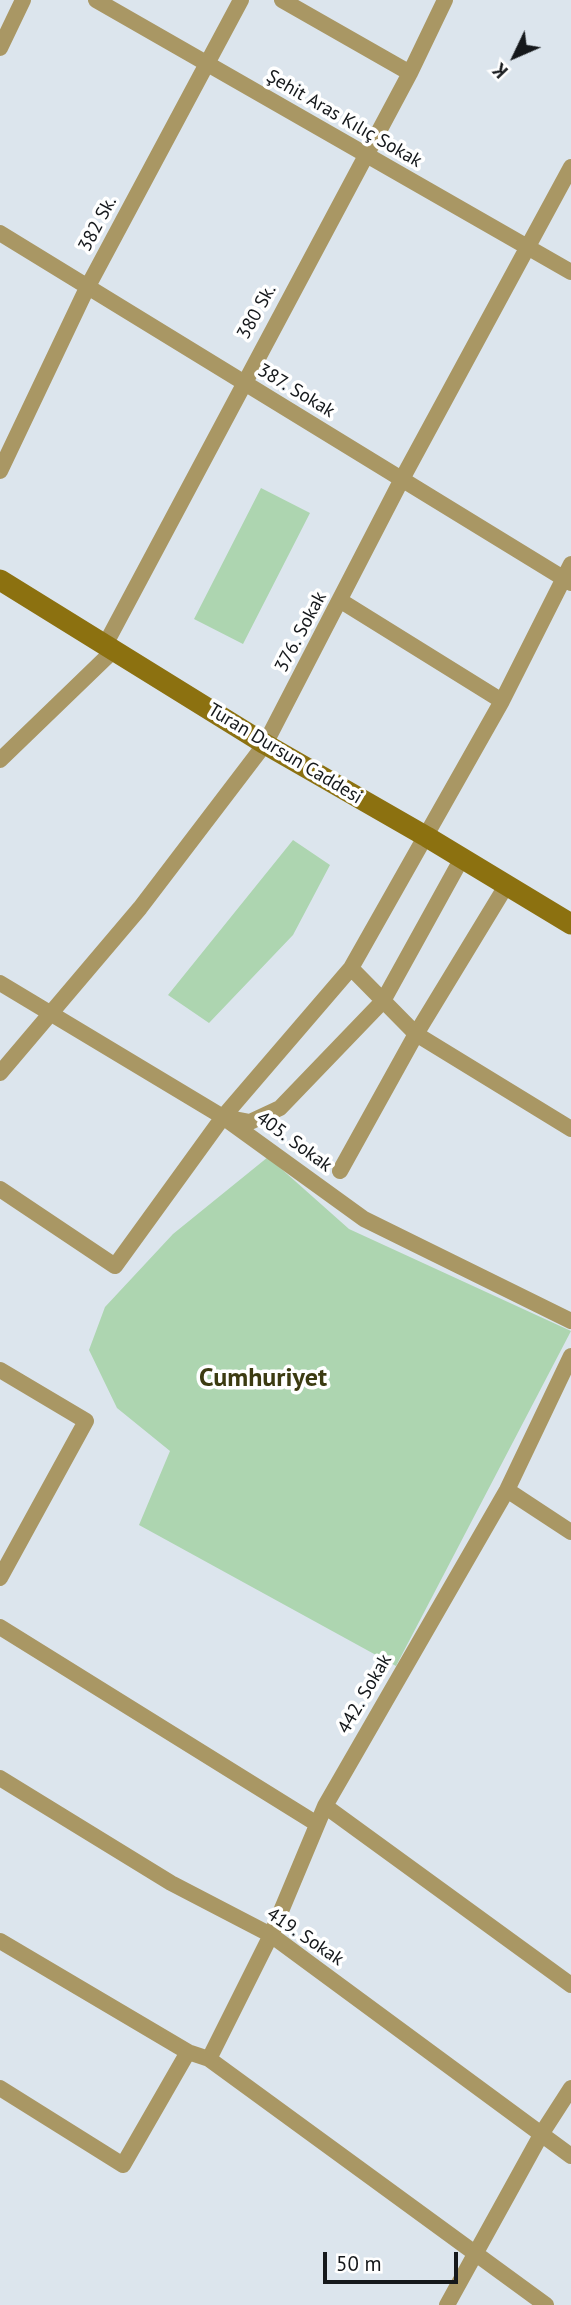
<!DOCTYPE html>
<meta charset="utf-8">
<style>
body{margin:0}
#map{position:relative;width:571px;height:2305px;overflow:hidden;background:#dce5ed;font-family:"PT Sans",sans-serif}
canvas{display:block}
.north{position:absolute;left:480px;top:21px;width:70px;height:70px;-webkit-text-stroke:5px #fff;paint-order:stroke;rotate:226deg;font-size:19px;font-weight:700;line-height:28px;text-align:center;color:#15181b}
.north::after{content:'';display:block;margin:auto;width:24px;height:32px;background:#15181b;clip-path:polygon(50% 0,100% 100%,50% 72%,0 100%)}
.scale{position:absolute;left:323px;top:2252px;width:135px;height:32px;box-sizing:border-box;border:4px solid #15181b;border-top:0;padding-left:9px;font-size:21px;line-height:24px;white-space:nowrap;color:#15181b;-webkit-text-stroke:5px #fff;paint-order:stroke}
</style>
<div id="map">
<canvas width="571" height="2305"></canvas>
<div class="north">K</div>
<div class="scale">50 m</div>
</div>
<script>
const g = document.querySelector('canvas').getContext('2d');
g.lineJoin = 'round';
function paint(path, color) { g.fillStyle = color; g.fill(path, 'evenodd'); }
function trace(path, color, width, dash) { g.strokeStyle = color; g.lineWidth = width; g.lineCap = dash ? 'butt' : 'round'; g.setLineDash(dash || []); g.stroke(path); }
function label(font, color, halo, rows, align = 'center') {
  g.font = font + ' "PT Sans",sans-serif'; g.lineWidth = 7; g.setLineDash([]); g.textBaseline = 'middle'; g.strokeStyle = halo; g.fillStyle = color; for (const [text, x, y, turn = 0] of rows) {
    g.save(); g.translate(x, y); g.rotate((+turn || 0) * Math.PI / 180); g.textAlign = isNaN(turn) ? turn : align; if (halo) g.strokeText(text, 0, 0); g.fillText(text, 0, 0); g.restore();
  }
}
paint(new Path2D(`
 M261,488L310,513L243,644L194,619Z
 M293,840L330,865L293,935L209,1023L168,995Z
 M268,1157L349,1229L571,1331L396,1666L139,1525L170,1451L117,1408L89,1350L105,1307L173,1234Z`), '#add5b0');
trace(new Path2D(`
 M96,0L571,272
 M282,0L410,73
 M0,48L23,0
 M0,233L571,583
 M0,471L87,288L241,0
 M341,601L502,701
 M105,645L410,73L445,0
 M0,760L114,650
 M351,968L416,1034L571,1129
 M0,983L223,1117L364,1219L571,1321
 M0,1073L140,908L265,744L402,479L571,167
 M229,1118L250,1122L280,1108L383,1001L462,858
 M340,1171L416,1034L506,886
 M0,1189L115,1266L223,1117L351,968L502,701L571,564
 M0,1370L86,1421L0,1578
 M507,1490L571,1532
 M0,1627L317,1824
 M0,1778L171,1883L271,1935L571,2156
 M325,1806L571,1985
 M0,1941L188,2052
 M209,2059L271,1935L325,1806L507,1490L571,1356
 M0,2088L123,2165L188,2052L209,2059L546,2305
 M447,2305L542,2133L571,2088`), '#a99764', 16);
trace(new Path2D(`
 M0,580L265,744L427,837L571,924`), '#8c7110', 21);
label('19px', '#15181b', '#fff', [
 ["Şehit Aras Kılıç Sokak",344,119,30],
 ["382 Sk.",98,224,-62],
 ["380 Sk.",257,312,-61],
 ["387. Sokak",296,391,31],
 ["376. Sokak",301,632,-62],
 ["Turan Dursun Caddesi",285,754,31],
 ["405. Sokak",294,1142,36],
 ["442. Sokak",365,1694,-60],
 ["419. Sokak",305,1937,34]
]);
label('bold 26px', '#3c3b11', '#fff', [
 ["Cumhuriyet",263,1379]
]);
</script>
